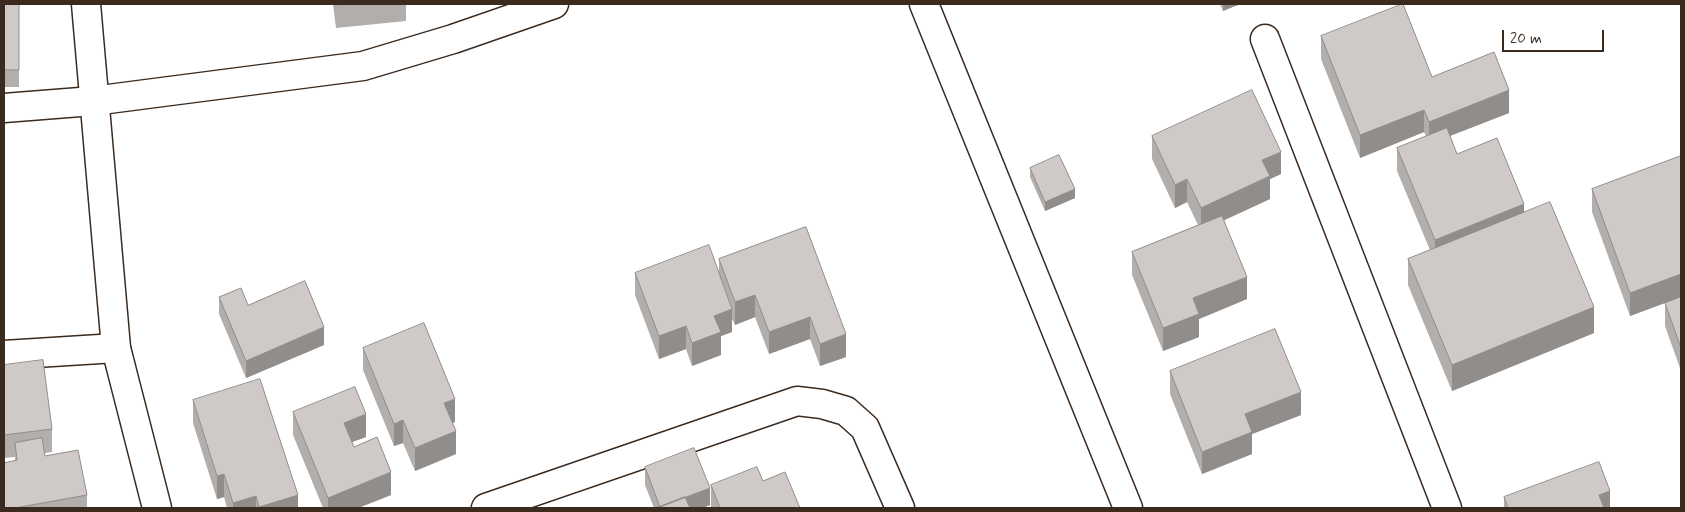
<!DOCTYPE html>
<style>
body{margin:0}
#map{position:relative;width:1685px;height:512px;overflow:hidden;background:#fff;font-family:Mynerve,sans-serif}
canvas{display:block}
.frame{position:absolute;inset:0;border:5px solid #3b2a1e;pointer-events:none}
.scale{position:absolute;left:1502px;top:30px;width:102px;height:22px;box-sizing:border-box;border:2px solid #3b2a1e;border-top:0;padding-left:6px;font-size:15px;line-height:18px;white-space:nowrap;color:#3b2a1e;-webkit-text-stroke:4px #fff;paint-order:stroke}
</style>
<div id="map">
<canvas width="1685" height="512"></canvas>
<div class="frame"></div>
<div class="scale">20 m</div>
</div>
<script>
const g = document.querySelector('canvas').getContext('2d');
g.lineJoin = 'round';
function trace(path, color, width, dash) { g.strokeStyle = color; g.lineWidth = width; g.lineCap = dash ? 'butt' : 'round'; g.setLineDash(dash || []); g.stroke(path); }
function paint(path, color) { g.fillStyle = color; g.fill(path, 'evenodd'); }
const minor = new Path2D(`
 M924,4L1128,508
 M1265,39L1447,508
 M4,108L93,101L363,66L453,39L554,4
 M4,355L116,348
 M486,508L797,401L822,404L846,411L865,428L900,508`);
const tertiary = new Path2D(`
 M86,4L116,348L157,508`);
trace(minor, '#3b2a1e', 31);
trace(tertiary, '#3b2a1e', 31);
trace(minor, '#fff', 28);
trace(tertiary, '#fff', 28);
paint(new Path2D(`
 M4,4H19V87H4Z
 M333,4H406V21L336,28Z
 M1220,4H1240L1223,11Z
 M1321,36L1432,77L1509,113L1450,136L1457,154L1524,212L1594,333L1452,391L1408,285V259L1430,250L1397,171V148L1426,136L1424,132L1360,158L1321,59Z
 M1152,136L1281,174L1270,179V199L1224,220L1247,299L1199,319V337L1163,351L1132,275V252L1198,225L1187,202L1175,208L1152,159Z
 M1681,156V371L1665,326V303L1630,316L1592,212V189Z
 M1030,168L1075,198L1045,211L1030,177Z
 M806,227L846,357L820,366L810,339L769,354L755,317L735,325L732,319V332L721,336V355L692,366L686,349L659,359L635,295V273L719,272V259Z
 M219,297L248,305L324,345L246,378L219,314Z
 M363,348L455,422L452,423L456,454L415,471L403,443L394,446L363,370Z
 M4,365L52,429V452L45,453V456L87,495V508H4L15,461V457L4,458Z
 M1170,371L1301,415L1252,434V454L1202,474L1170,394Z
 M193,400L298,508H227L224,497L217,499L193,423Z
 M293,412L366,437L352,442L354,447L391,495L358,508H323L293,435Z
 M645,467L710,505L702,508H654L645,485Z
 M763,481L800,508H711V485Z
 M1504,497L1610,508H1504Z`), '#b2aeab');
paint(new Path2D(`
 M1223,4H1240L1223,11Z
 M1509,90V113L1429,144V122Z
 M1424,110V132L1360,158V135Z
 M1281,152V174L1270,179V199L1201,231V208L1262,160Z
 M1187,179V202L1175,208V185Z
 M1075,189V198L1045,211V202Z
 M1524,204V226L1435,263V240Z
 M1681,274V297L1630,316V293Z
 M1247,277V299L1199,319V337L1163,351V328L1193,298Z
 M755,295V317L735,325V302Z
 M1594,307V333L1452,391V365Z
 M732,309V332L721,336V355L692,366V343L714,316Z
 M810,317V339L769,354V332Z
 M686,326V349L659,359V336Z
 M324,327V345L246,378V361Z
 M846,334V357L820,366V344Z
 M1301,392V415L1252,434V454L1202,474V452L1245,414Z
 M455,399V422L444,426V403Z
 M366,414V437L344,445V423Z
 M403,420V443L394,446V424Z
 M456,431V454L415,471V448Z
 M391,472V495L358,508H328V498Z
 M224,474V497L217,499V476Z
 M710,488V505L702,508H660V507Z
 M1610,491V508H1599V495Z
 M298,495V508H259V507Z
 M256,496V508H233V503Z`), '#918d8b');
const building = new Path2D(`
 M4,4H19V70H4Z
 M335,4H352L336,5Z
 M1403,4L1432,77L1494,52L1509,90L1429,122L1424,110L1360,135L1321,36Z
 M1252,90L1281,152L1262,160L1270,176L1201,208L1187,179L1175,185L1152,136Z
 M1447,128L1457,154L1497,138L1524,204L1435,240L1397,148Z
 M1059,155L1075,189L1045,202L1030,168Z
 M1681,156V274L1630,293L1592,189Z
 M1550,202L1594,307L1452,365L1408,259Z
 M1222,216L1247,277L1193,298L1199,314L1163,328L1132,252Z
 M806,227L846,334L820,344L810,317L769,332L755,295L735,302L719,259Z
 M709,245L732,309L714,316L721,332L692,343L686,326L659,336L635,273Z
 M305,281L324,327L246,361L219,297L241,288L248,305Z
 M1681,297V348L1665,303Z
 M424,323L455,399L444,403L456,431L415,448L403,420L394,424L363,348Z
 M1275,329L1301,392L1245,414L1252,432L1202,452L1170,371Z
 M43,360L52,429L4,435V365Z
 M260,379L298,495L259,507L256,496L233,503L224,474L217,476L193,400Z
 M355,387L366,414L344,423L354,447L377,437L391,472L328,498L293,412Z
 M42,438L45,456L78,450L87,495L15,508H4V463L17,460L15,443Z
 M694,448L710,488L660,507L645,467Z
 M1599,462L1610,491L1599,495L1604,508H1508L1504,497Z
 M757,467L763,481L785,472L800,508H720L711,485Z
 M685,497L690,508H656Z`);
paint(building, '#cfcac7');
trace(building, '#918d8b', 1);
</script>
